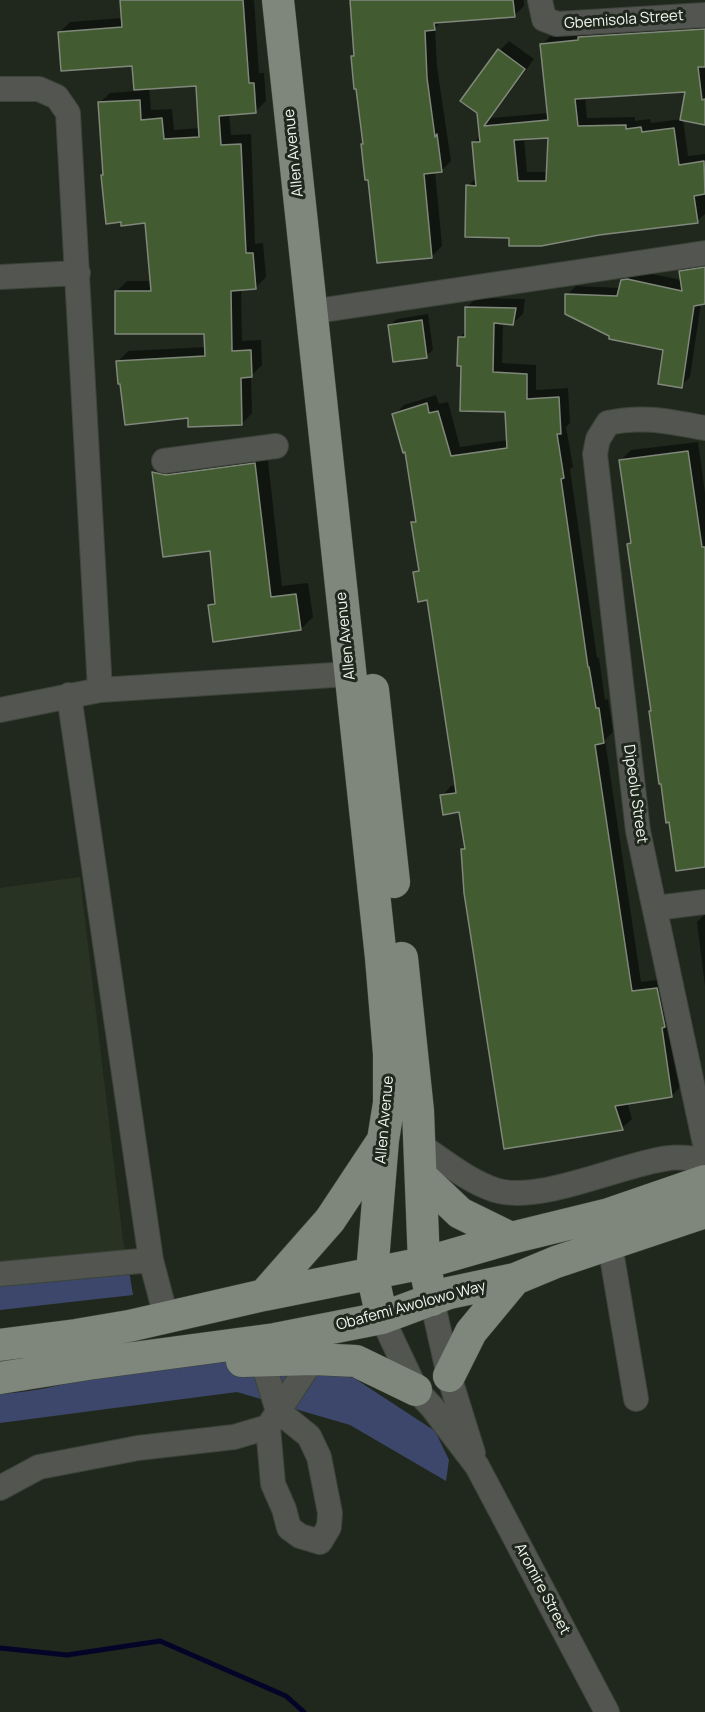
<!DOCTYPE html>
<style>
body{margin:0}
canvas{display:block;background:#20271c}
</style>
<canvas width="705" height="1712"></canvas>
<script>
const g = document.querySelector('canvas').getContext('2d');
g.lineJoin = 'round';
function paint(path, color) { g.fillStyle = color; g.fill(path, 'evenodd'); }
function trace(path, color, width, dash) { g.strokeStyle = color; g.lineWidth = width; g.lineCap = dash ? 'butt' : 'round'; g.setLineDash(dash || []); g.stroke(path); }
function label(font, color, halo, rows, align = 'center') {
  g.font = font + ' Manrope,sans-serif'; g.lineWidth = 6; g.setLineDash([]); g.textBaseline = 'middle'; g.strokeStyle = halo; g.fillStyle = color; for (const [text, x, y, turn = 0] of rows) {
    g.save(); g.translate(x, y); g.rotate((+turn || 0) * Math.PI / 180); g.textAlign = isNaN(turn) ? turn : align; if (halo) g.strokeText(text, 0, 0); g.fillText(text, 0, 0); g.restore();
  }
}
paint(new Path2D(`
 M80,877L123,1241L129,1270L0,1280V888Z`), '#293323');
paint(new Path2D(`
 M129,1270L133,1295L0,1310V1280Z
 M150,1359H252L354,1378L435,1431L449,1460L446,1481L350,1425L237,1392L0,1423V1394C51,1391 102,1375 150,1359Z`), '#3c476b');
paint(new Path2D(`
 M121,0H254L259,73H264L266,101L255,112L229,114L231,135L251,134L255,244L263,243L266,277L256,287L241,288L242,341L261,340L262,365L251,376L252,413L242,424L190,416L118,362L128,351L206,347V333L117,291L127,281H152L147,222L102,175L104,174L99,103L110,93L135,91L133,64L60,32L70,22L122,18ZM197,84L200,128L174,130L172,109L151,110L149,87Z
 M351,0H524V6L514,16L442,21L435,28L437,67L451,161L441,171H435L442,246L432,256L370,178L353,56L355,54Z
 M705,21V123L683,119L688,156L705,154V214L697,221L511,236L468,186L477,177L473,143L481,136L500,50L509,41L534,59L491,118L549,113L541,45L551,36ZM687,91L682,119L651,123L650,119L635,121V117L587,118L585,97ZM549,136L548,172H527L524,138Z
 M705,260V303H701L690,377L681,386L664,349L611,335L567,295L576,286L621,288L622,281L631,271H637L682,280L681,272L690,263Z
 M476,298L525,299L523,314L513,323L503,322L502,363L536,365V390L568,388L570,423L566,427L573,467L570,469L597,658H599L605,700L608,699L613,732L605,740L641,982L666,979L681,1086L672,1096L627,1102L632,1119L622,1128L463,850L466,846L460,811L442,796L451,786L456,785L428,599L415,573L420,568L413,523L417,519L406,451L394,415L404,405L436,395L439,404L448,402L460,447L508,440L506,411L463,365L460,337L466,331L467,307Z
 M428,314L433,350L426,356L390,325L397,319Z
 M698,442L705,493V866L653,709L629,544L632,541L621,460L631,450Z
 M267,452L282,586L308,583L313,617L301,629L210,606L216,600L211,549L164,555L154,472L165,461Z
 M705,914V986L697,922Z`), '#0007');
trace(new Path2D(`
 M0,1648L67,1655L160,1641L286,1696L304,1712`), '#030528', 5);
const building = new Path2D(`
 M120,0H243L249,83H254L256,113L219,116L221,145L241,144L246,253H253L256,289L231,291L232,351L251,350L252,377L241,378L242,425L188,427V418L125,425L120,384H118L116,361L205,356L204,334H115V291H151L145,223L121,226V222L106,224L101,175H103L98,102L140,100L141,120L162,118L164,139L199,137L196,86L134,90L132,66L61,71L58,32L122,27Z
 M350,0H513L515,17L434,23L435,30L425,31L427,78L435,137L437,134L442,172L424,174L432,258L377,263L368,180H365L361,144H363L356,89H354L351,56H354Z
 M705,29V67H698L702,100L705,99V125L680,120L685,92L575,99L578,126L626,125V129L641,127L642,132L674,128L679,165L704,161L705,194L694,196L698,223L599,235L541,246H509V238L465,237L466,185L476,186L472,142H480L477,113L460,101L498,49L525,69L484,126L548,120L540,44L578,40V37ZM548,138L546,181H518L514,140Z
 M705,267V304L694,306L682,388L658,384L663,350L609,339V336L565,314V294L617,296L621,280L627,279L682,291L679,271Z
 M465,307L516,308L513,325L494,323L493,372L527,374V399L559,397L561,434H557L564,478L561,479L588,667H589L596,708H599L604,743L595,745L632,991L657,988L665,1027L662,1028L672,1097L615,1106L623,1130L504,1149L464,893L461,849H465L459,812L443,815L440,795L456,793L454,777L427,600L418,602L413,572L419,571L411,522H416L405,452L403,453L392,414L427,403L429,413L438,411L451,456L507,448L505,412L460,411L461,366H457L458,337H465Z
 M422,320L427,358L393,362L388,325Z
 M688,451L702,547H705V867L676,871L669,822L666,823L661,784H659L649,711H651L627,544L631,543L619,460Z
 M255,463L271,597L296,594L301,630L213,642L208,605L215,604L210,551L163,557L152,472L166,475Z`);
paint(building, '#425b30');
trace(building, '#80887b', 1.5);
const minor = new Path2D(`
 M540,0L544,19L557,24L705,15
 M0,89H39L57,97L68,113L100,690
 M0,277L78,273
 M330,309L705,253
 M705,428C671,422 643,415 608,423L598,439L595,454L638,831L705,1144
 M164,461L276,446
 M69,695L151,1260L166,1317
 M0,710L100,690L349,674
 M656,908L705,902
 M420,1145C444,1161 468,1181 495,1190C540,1204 621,1164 669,1158C680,1156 693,1159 705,1160
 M610,1245L636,1399
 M0,1274L151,1260
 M432,1300L449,1376L473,1453
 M382,1318L416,1390L432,1407L477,1466L607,1712
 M262,1360L278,1411L309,1436L319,1457L330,1513L329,1527L320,1542L300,1536L289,1528L284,1509L273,1484L268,1427
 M0,1488L39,1467L138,1448L234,1437L268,1427L313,1359`);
const major = new Path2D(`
 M278,0L381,958L389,1054V1103L383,1140L372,1273L382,1318
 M373,690L394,882
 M402,958L418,1111L424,1263L432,1300
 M421,1176L460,1213L511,1238
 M264,1295L330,1220L381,1143
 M0,1345L76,1335L129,1326L264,1295L424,1263L511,1238L609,1214L705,1181
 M242,1361L313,1359L356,1361L416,1390
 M449,1376L471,1332L515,1279
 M0,1378L88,1364L275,1339L382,1318L449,1293L515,1279L556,1262L705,1212`);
trace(minor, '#3d4439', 26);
trace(major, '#3d4439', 33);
trace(minor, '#525550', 24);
trace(major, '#7f867b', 32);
label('15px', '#f1f6ee', '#20271c', [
 ["Gbemisola Street",624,20,-4],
 ["Allen Avenue",294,153,-96],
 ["Allen Avenue",346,636,-96],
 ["Dipeolu Street",635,794,82],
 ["Allen Avenue",385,1120,-85],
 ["Obafemi Awolowo Way",411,1306,-15],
 ["Aromire Street",542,1589,62]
]);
</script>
